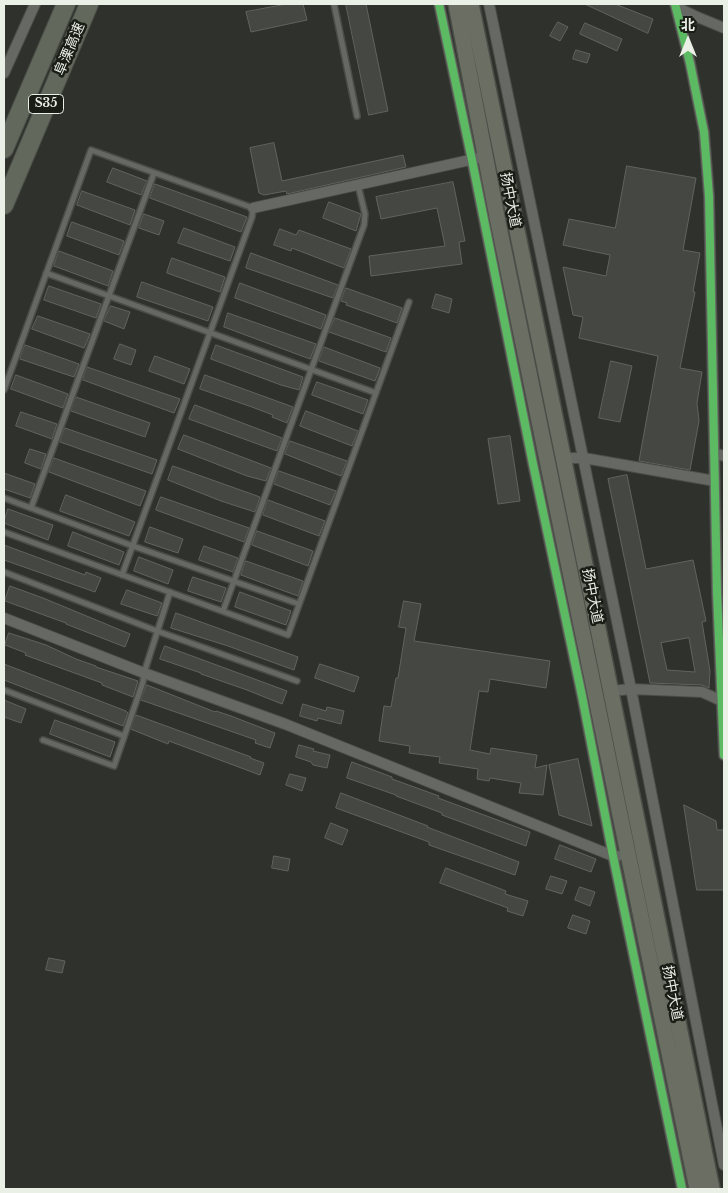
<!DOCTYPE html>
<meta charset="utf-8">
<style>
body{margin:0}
#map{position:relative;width:728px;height:1193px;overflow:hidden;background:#2f322c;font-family:"Libre Baskerville","Noto Sans SC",serif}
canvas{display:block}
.frame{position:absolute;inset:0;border:5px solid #ebf0e7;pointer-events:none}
.north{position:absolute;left:663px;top:15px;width:50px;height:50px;-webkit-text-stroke:4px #191d16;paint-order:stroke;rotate:0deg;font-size:14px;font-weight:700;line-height:20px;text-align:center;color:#ebf0e7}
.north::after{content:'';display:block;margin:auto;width:18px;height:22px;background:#ebf0e7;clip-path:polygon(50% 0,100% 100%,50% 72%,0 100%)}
</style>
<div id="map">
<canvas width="728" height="1193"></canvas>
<div class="frame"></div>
<div class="north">北</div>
</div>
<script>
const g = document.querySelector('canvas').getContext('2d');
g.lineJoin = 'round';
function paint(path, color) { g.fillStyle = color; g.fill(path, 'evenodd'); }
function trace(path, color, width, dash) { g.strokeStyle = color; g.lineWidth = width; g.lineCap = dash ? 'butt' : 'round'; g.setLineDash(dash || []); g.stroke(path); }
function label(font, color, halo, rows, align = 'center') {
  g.font = font + ' "Libre Baskerville","Noto Sans SC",serif'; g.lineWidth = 5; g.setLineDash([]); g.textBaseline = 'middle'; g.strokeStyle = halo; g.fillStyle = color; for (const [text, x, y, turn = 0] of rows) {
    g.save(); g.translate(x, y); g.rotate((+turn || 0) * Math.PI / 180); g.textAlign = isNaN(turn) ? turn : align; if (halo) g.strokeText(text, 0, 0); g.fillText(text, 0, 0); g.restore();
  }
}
const building = new Path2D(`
 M287,4H303L307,20L251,32L246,12Z
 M346,4H366L388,111L369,115Z
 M585,4H615L653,19L648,33Z
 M558,22L568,27L560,41L550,36Z
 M585,23L622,39L617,51L580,34Z
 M576,50L590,54L587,63L573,59Z
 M274,143L282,181L403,155L406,167L287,194L286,191L264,195L259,193L250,148Z
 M627,166L696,178L683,250L700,253L693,292H695L680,368L702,372L697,403L699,421L690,470L639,461L658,356L579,338L583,317L573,315L563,267L606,276L610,255L563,245L569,219L615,228Z
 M113,168L147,181L141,195L107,182Z
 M453,182L465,241L459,242L462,264L371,276L369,256L445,246L437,208L381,219L376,197Z
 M155,184L247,217L241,232L150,198Z
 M82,191L135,210L130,225L77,205Z
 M329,202L361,214L356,231L323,218Z
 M144,214L164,221L159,235L139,228Z
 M72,222L124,241L119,255L67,236Z
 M184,228L235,247L230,261L178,243Z
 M280,229L296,235L299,230L351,249L344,268L292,248L291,251L274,245Z
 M59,251L113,271L108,286L54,266Z
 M251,253L338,285L333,298L246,268Z
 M172,258L225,277L220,292L167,273Z
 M142,282L213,307L208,321L137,297Z
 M240,283L326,315L321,329L235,298Z
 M49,286L101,304L96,318L44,300Z
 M346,288L402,308L397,323L346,305L347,303L341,301Z
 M436,294L452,299L449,313L432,308Z
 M111,306L130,312L124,329L104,321Z
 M228,313L316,344L310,359L224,327Z
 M38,316L90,334L84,348L32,329Z
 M335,318L391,338L386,352L329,332Z
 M120,344L136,350L131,365L114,359Z
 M25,345L79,364L74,377L20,359Z
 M216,345L303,377L299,390L281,385L211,359Z
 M324,347L380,368L375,381L319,361Z
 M155,356L190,369L184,384L149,371Z
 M611,361L632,366L620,422L599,418Z
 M87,367L180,399L174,413L83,380Z
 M16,375L68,394L63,408L11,389Z
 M205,375L293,407L287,423L272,417L273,415L252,407L200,389Z
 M317,382L368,400L363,414L312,395Z
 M76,397L150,423L145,437L71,411Z
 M195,405L282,438L277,451L189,419Z
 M306,411L358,431L352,446L300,426Z
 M21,412L57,424L52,439L16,426Z
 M65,428L157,460L152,474L60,442Z
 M184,435L271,468L266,481L247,476L178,449Z
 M510,436L520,501L498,504L488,439Z
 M290,441L347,461L341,476L285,454Z
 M30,449L46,454L41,469L25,463Z
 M54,458L146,491L140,506L49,472Z
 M173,466L260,497L255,512L221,501L168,480Z
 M279,471L336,491L330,505L274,484Z
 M4,473L35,484L30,498L4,489Z
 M627,475L646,569L693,560L706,621L702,622L710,671L709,688L702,685L650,683L608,479ZM689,638L695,672L667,670L661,643Z
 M66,495L135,522L129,536L60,511Z
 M161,497L249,528L244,542L156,510Z
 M268,500L325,521L319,536L263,515Z
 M8,509L53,525L48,540L4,523Z
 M150,527L183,539L178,553L145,542Z
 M257,531L313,551L308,566L252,545Z
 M73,532L124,552L119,565L68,546Z
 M4,545L85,575L86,572L101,578L95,592L4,560Z
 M204,546L238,558L233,572L199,560Z
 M139,557L173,570L168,584L134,571Z
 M246,561L303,581L298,596L241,575Z
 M193,577L226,588L221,602L188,591Z
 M10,586L43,598L130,634L125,647L66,624V623L5,601Z
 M127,590L162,603L157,616L121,604Z
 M240,592L291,611L286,625L235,607Z
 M404,601L421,604L414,641L550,661L546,688L490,679L488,692L479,691L470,750L490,754L491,748L537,755L535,768L547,765L543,795L519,793L521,783L490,778L489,781L477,779L478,769L439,763L440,757L409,753L410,746L379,741L384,706L391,707L396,678H398L406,628L399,627Z
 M176,613L298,657L294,670L228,646L171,628Z
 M9,633L46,645L76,659L96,666V667L138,681L133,697L102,685V683L25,655L26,653L5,645Z
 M165,646L287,691L282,704L247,690L201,674V673L160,659Z
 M4,664L126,711L128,713L123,726L4,680Z
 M320,664L359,677L354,692L315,678Z
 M147,685L215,712L216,711L231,716L275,733L270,748L255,743L256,740L141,700Z
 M4,700L26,709L21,723L4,717Z
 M303,704L326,711L327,707L344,711L341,724L318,718L317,721L300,716Z
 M136,715L251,757L250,758L264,763L260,775L169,741L168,744L133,730L131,729Z
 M55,720L115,742L110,757L50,734Z
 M299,745L314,749L313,751L330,755L327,768L313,765L311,762L296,757Z
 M578,759L592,826L559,815L549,765Z
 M352,762L392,777V779L439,796L438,798L530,832L526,846L442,815V813L396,796V795L347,778Z
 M290,774L306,778L302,791L286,785Z
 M341,793L428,826L427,827L519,862L515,875L429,845V842L336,808Z
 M684,805L716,821L717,830H724V890H697Z
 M331,823L348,830L342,845L325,838Z
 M560,845L596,859L591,872L555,859Z
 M274,856L290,859L288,871L272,868Z
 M446,868L506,891L505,894L528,901L523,916L507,911L508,908L440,883Z
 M551,876L567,881L562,894L546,889Z
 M580,887L595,892L590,906L575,900Z
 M573,915L590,921L586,934L568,928Z
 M49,958L65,961L62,973L46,970Z`);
paint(building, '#454842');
trace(building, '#61645e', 1);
const lane = new Path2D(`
 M334,4L357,116
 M46,273L376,393
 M4,390L91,150L253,208L252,217L122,575
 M4,498L133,546L299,604
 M31,508L154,173
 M4,532L288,635L409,302
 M4,572L157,631L297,681
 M223,611L364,225L365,214L358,185
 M4,690L124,736
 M43,740L114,766L143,682L144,673L170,592`);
const street = new Path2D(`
 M439,4L472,160L533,464L582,696L613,856L682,1189
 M489,4L631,689L724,1165
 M675,4L690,63L704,132L709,196L717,593L724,755
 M677,4L676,7L695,16L724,28
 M4,73L35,4
 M253,208L479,158
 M714,453L724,456
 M564,458H584L715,481
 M4,618L144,673L285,724L613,856H618
 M611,691L631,689L702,692L724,702`);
const primary = new Path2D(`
 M456,4L497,217L697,1189
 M471,4L712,1189`);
const highway = new Path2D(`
 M4,149L66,4
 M4,205L89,4`);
trace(lane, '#4a4e47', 8);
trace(street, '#4a4e47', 12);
trace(primary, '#4a4e47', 18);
trace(highway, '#4a4e47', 20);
trace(lane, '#666963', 5);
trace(street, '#666963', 10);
trace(primary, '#6a6e63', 15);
trace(highway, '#62685c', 18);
trace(new Path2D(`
 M439,4L472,160L533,464L582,696L613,856L682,1189
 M675,4L690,63L704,132L709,196L717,593L724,755`), '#5cba63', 8);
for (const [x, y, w] of [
 [46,104,35]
]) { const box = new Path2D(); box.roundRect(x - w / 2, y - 9.5, w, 19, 4); g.fillStyle = '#191d16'; g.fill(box); trace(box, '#ebf0e7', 1); }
label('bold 12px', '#ebf0e7', null, [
 ["S35",46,104]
]);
label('14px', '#ebf0e7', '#191d16', [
 ["阜溧高速",70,49,-67],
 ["扬中大道",510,200,79],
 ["扬中大道",592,596,79],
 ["扬中大道",672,993,79]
]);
</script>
